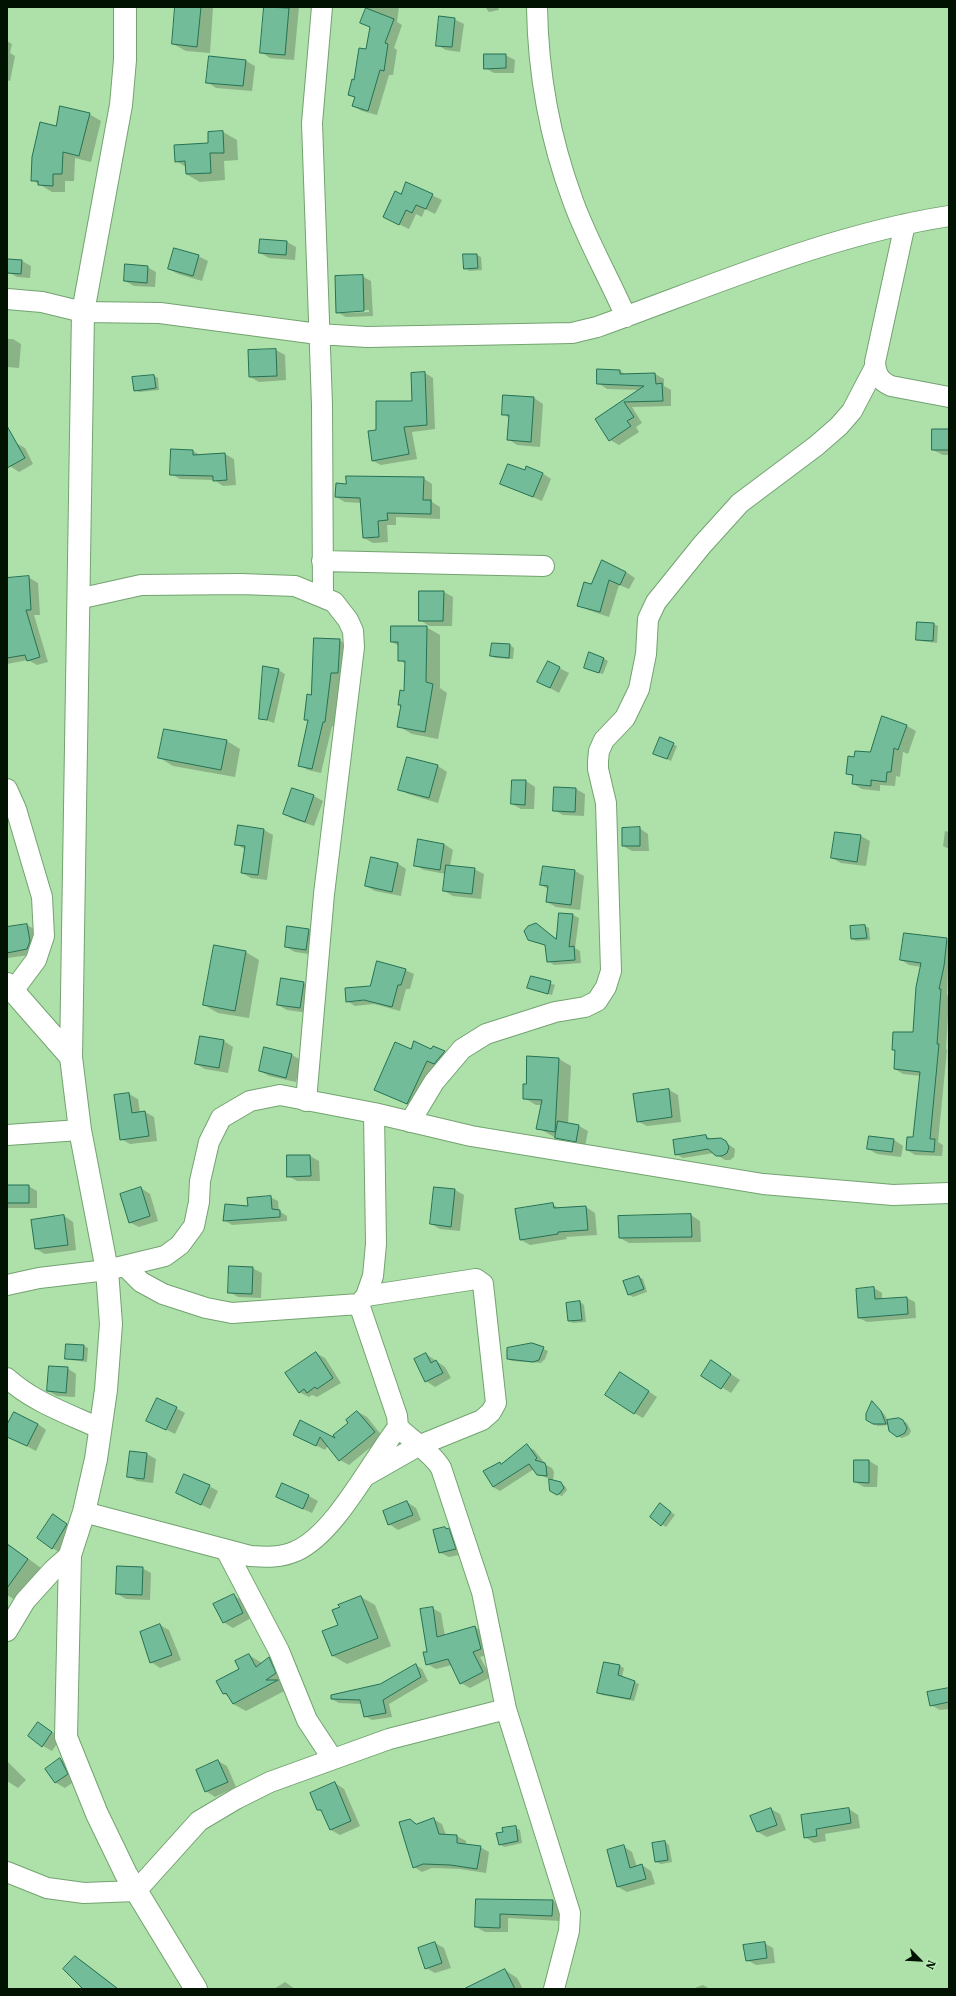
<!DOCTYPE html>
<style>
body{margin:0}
#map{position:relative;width:956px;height:1996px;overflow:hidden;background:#aee0aa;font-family:"IBM Plex Serif",serif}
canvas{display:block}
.frame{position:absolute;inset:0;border:8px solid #021202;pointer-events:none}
.north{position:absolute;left:900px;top:1940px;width:40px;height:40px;-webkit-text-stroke:3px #baedb7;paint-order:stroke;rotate:114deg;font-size:11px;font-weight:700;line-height:16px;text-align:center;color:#021202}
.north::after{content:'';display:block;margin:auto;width:14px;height:18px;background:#021202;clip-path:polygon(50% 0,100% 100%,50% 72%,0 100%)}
</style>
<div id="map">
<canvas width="956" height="1996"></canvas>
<div class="frame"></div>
<div class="north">N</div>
</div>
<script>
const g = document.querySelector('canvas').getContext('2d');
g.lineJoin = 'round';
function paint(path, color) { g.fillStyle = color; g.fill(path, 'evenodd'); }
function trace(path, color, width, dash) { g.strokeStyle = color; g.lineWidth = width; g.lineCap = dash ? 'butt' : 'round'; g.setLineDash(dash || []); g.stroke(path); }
paint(new Path2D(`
 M177,7H213L210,53L186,51L173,44Z
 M266,7H299L294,60L270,58L261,52Z
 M368,7H399L397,22L402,25L394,48L397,50L393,75H389L377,115L362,111L353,106L355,98L349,94L367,50L371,28L361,22Z
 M485,7H498L499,10L489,12Z
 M454,19L464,24L460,52L446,50L437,45Z
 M7,41L12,44L10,53L15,56L10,81L7,80Z
 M505,55L515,60L514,73H494L485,68Z
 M246,61L255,66L252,91L216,88L207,82Z
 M89,114L101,121L91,162L75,158L74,181H65V192H52L32,180L56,127Z
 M223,132L237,140L238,160L224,161L225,180L200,182L186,174V167L176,161L209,144Z
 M407,183L442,200L435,214L425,209L422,217L416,214L409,229L384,217L401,195Z
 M287,242L296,247L295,260L269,258L260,253Z
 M464,255H477L481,257L482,270L469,271L465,268Z
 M198,256L208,261L202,281L178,274L169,269Z
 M22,261L31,266L30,278L17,277L8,272Z
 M147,267L156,272L155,287L134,286L125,281Z
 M362,276L371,281L373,316L346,317L337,312ZM369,310V312L345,313V311Z
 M7,339H13L21,344L19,368L7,367Z
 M276,350L285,355L286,380L259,382L250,377Z
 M620,371L626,375L655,374L664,379V386L671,390V406L632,407L642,423L636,427L639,432L619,445L610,440L596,419L640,390L607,389L598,383Z
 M425,373L433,378L435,429L412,432L417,459L381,465L373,461L377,431L413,402Z
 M154,376L158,378L159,390L139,392L135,390Z
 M534,398L543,404L540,447L517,445L508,439L509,418L503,414Z
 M949,430V455H943L933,450Z
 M16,443L25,448L33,464L19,472L10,466L7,461V448Z
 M172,450L193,451L200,455L225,454L234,459L236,485L223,486L214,480L180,479L171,474Z
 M525,471L542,473L551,479L542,501L502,484Z
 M423,478L432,484V502L440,507V519L396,517V525H387L388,542L373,543L364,538L362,503L345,502L336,497L346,485Z
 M626,572L635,578L629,589L619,585L609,617L588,610L579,605L591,586Z
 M28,577L38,583L40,615H34L48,662L37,665L28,660L7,664V579Z
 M444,592L453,597L452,626H429L420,620Z
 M918,623L934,624L938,626L937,643L921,641L917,639Z
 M426,627L440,635V688L447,693L438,739L412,734L398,726L402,706L399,705L405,692L406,664L399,660V646L392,642Z
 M339,640L348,646L347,678H340L334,727L332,726L321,773L308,770L299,765L309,722L305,719L312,696Z
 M510,645L514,648L513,659L495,658L491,655Z
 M603,658L608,661L603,674L589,670Z
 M548,662L569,673L559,693L539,682Z
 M278,670L285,674L274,723L260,718Z
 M907,726L916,731L908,754L903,752L900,777L896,776L895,786L880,785V791L862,789L853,784L854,777L847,773L855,758L870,753Z
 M227,741L240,749L235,777L173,766L160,758Z
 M673,744L677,746L671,761L655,754Z
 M408,758L438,766L447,772L438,803L408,794L399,789Z
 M526,781L535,787L534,809H521L512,804Z
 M576,789L585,794L584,816L563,815L554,810Z
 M314,796L323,801L314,826L293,819L284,814Z
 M238,826L264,830L273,835L267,880L251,878L242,873L246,850L236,844Z
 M639,828L648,834L649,851H632L623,846Z
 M945,831L949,832V849L943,846Z
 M861,836L870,841L866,866L841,863L832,858Z
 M419,840L444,844L453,850L450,866L474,869L484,874L481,899L453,896L444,891L446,874L424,870L415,865Z
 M397,863L406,869L401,896L375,891L366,886Z
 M575,871L584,876L580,910L556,907L547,902L548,889L541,885Z
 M573,915L579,918L575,948L580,951L581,963L554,965L548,961L546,946L529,940L536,924L557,939Z
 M27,925L36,930L37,954L7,958V928Z
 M865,926L869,928L870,940L856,941L852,939L851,927Z
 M309,930L318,935L315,955L295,952L286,947Z
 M946,939L949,941L947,994L949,999L946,1049L947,1050L938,1142L943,1145L942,1156L915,1155L907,1150L914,1138L921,1076L903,1074L895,1069L896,1051L893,1049L914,1033L922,967L909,965L901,960Z
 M246,952L259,960L249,1018L218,1013L204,1005Z
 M405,970L414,974L410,989H406L400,1011L374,1004L355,1006L347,1001Z
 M531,977L555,985L552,995L528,988Z
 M303,983L312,988L309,1013L287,1010L278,1005Z
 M201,1037L224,1041L233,1047L228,1073L205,1069L196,1064Z
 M433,1047L458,1060L421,1111L375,1089L432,1050Z
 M292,1055L301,1060L296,1082L269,1076L260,1071Z
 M528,1058L559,1059L571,1066L568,1124L579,1126L588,1131L585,1146L565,1143L538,1128L542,1105H536L524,1098L527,1085Z
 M669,1090L678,1095L681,1122L647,1126L637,1121Z
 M129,1094L138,1099L140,1113L145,1112L154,1117L157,1141L130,1144L121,1139Z
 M706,1136L713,1140L720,1139L728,1144L735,1149L734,1157L730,1160H725L714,1153L683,1158L676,1154Z
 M894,1140L903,1146L901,1157L877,1154L868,1149Z
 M310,1156L319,1161L320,1181H297L288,1176Z
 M7,1186H28L37,1191V1208H7Z
 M141,1188L150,1194L158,1221L139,1227L129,1222Z
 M435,1188L455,1190L464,1195L460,1231L440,1229L431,1224Z
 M270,1197L278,1201L279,1211L287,1216V1221L232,1225L224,1220Z
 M553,1205L561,1209L586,1207L595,1213L597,1235L566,1237L567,1239L530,1245L521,1240Z
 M691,1215L700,1221L701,1242L629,1243L620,1238Z
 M64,1216L73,1222L76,1250L45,1254L36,1249Z
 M252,1268L262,1273L261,1298L238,1297L229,1292Z
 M639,1277L643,1279L647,1292L633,1297L629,1295Z
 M874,1288L882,1293V1300L907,1298L915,1302L916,1318L867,1322L859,1318Z
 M580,1302L584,1305L586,1322L573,1323L569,1321Z
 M532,1344L548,1351L545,1359L541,1363L512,1361L508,1359Z
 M84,1346L88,1348L87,1362L70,1360L66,1358Z
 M316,1353L325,1358L341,1383L317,1397L312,1395L309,1397L299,1392Z
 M426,1354L445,1367L451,1378L435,1387L426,1381L415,1360Z
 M720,1367L740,1380L731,1393L702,1375Z
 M67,1368L76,1374L75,1397L57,1396L48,1391Z
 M629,1378L657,1397L643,1418L634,1413Z
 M872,1402L885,1415L888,1421H903L907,1423L911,1431L909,1435L902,1438L897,1436L889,1425L878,1426L873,1424Z
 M176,1408L185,1413L175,1434L157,1425Z
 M358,1412L367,1417L383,1437L349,1465L340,1460L328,1445L325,1450L303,1439L301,1422L337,1440Z
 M38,1424L46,1430L36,1451L7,1436V1428Z
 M527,1446L534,1450L544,1462L542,1463L552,1468L554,1472L553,1481L565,1486L567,1490L562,1496L554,1493L550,1488V1479L537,1474L534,1469L500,1491L493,1487L500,1463L502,1465Z
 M147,1454L156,1459L153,1483L137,1481L128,1476Z
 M869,1461L878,1466L877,1487H864L855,1482Z
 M209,1486L218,1491L210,1509L177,1493Z
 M309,1496L318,1501L312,1513L277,1497Z
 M407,1502L416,1508L421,1520L398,1530L389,1524Z
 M664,1507L675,1515L666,1527L651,1517Z
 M62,1521L76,1530L61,1553L52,1548Z
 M449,1529L458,1535L464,1554L449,1557L439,1552Z
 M7,1543L41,1568L17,1601L7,1595Z
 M142,1568L151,1573L150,1600L126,1599L117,1594Z
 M234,1596L243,1601L251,1618L233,1628L223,1622Z
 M361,1597L375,1605L391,1646L347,1664L333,1656L323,1632L340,1625Z
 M432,1608L441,1613L445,1636L475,1627L483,1632L490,1654L480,1657L491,1677L470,1688L461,1683L452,1665L436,1669L427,1664Z
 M160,1625L169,1630L181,1660L160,1668L151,1662Z
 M249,1655L262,1663L269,1658L282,1665L290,1688L246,1711L233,1704L230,1697L224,1694Z
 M416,1665L422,1669L428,1681L389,1704L392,1717L372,1720L365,1716L362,1704L339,1703L332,1699L380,1685Z
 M620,1666L624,1668L622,1677L639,1684L634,1701L602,1695L598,1693Z
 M949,1689V1709L940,1710L931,1705Z
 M39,1723L61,1738L52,1751L43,1746Z
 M60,1759L69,1764L76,1780L65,1788L56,1783L46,1770Z
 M7,1761L26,1780L18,1788L7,1781Z
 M218,1761L227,1766L236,1787L215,1797L206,1791Z
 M335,1783L344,1789L360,1826L340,1835L331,1830L323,1812L318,1809Z
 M771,1809L780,1814L786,1830L767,1837L758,1832L752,1816Z
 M849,1809L858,1815L860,1828L825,1834L826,1841L814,1843L805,1837L802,1816Z
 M433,1819L442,1824L446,1835L457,1836L466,1841V1845L480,1847L489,1852L486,1873L460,1869L432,1868L422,1872L414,1867L410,1820L418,1825Z
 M516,1828L520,1830L522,1843L504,1847L500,1844Z
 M665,1842L669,1845L672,1862L661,1864L656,1862Z
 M623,1846L632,1852L637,1867L642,1865L651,1871L655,1884L627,1892L618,1887Z
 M477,1900L553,1901L561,1906L560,1921L508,1918V1932H485L476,1927Z
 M435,1943L444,1948L451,1968L435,1973L426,1968Z
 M764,1943L773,1948L775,1963L756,1965L747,1960Z
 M76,1957L85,1963L119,1989H85Z
 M505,1970L517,1978L523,1989H464Z
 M285,1982L295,1989H274Z
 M703,1985L710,1989H692Z`), '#0003');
const building = new Path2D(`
 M175,7H201L197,47L172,44Z
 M264,7L289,8L285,55L260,53Z
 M366,8L394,19L385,43L388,44L384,71L380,70L368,111L352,106L355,97L348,95L352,79L354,80L359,48L366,49L370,27L360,23Z
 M439,16L455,18L452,47L436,46Z
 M484,54H506V68L484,69Z
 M209,56L246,60L243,86L206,83Z
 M60,106L90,113L79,156L63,152L62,174H53V186L38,185V181H31L32,157L40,122L56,126Z
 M223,131L224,153H210L211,173L186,174L185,161L175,162L174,145L208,143V132Z
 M406,182L433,194L426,209L416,205L412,213L406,210L399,225L383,217L395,191L401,194Z
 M260,239L287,241L286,255L259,253Z
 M174,248L199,255L193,276L168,269Z
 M463,254H477L478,268L464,269Z
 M8,259L22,260L21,274L7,273Z
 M125,264L148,266L147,283L124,281Z
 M363,275L364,311L336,313L335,276Z
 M276,349L277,376L249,377L248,350Z
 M597,369L620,370V374L655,373L656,384L662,383L663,401L624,402L634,417L627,421L631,426L609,441L595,419L644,386L597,384Z
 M425,372L427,425L404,427L409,454L372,461L368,431L376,430V401H412L411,373Z
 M154,375L156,388L134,391L132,377Z
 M503,395L534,397L531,442L507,440L509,415H502Z
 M7,426L25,458L7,468Z
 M932,429H949V450H932Z
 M171,449L193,450V455L225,453L227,480L213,481V476L170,475Z
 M508,464L525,470L526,466L543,473L533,497L500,484Z
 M346,476L424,477L423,500H431V514L387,513L388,520L378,521L379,537L363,538L360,498L335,497L336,483L346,484Z
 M602,560L626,572L620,585L609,580L600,612L577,606L584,582L591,584Z
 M29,576L31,610H26L40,657L27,661L25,655L7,658V578Z
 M419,591H444L443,621H419Z
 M917,622L934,623L933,641L916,640Z
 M391,626H427L426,682L433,684L425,732L397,727L401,705H398L400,690L404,691L405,661H398V642H391Z
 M314,638L340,639L338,673H331L325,722H323L312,769L298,766L308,720H304L307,694L311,695Z
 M492,643L510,644L509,658L490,656Z
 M589,652L604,658L599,673L584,668Z
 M548,661L560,667L550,688L537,682Z
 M263,666L279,669L267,720L259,719Z
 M882,716L907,725L898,750L894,748L891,772H887L886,782L871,780V786L852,784L853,775L846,774L848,756L854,757L855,751L870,752Z
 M164,729L227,740L221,770L158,758Z
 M660,737L674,743L667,759L653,754Z
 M407,757L438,765L429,798L398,790Z
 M512,780H526L525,805L511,804Z
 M554,787L576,788L575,812L553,811Z
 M292,788L314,795L305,822L283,814Z
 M238,825L264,829L258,875L241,873L245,846L235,845Z
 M640,827V846H622V828Z
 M835,832L861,835L857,862L831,858Z
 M418,839L444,844L440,870L414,866Z
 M371,857L398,863L392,892L365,886Z
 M446,865L475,868L472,894L443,891Z
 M543,866L575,870L571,905L546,902L548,886L540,885Z
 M559,913L573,914L569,947L574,946L575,960L547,962L545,945L528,940L524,931L528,926L536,923L556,939Z
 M27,924L30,941L27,949L7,953V927Z
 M865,925L867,938L851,939L850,926Z
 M287,926L309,929L306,950L285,947Z
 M904,933L947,938L944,966L939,989H941L937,1044H939L930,1139H935L934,1152L906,1150L907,1137H913L920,1072L894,1069L895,1050H892L893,1032H913L916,987L921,963L900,960Z
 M214,945L246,951L235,1011L203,1005Z
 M377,961L406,969L401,985H398L392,1007L364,1000L346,1002L345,988L370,986Z
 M531,976L551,981L548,994L527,988Z
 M281,978L304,982L300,1008L277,1005Z
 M200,1036L224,1040L219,1068L195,1064Z
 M414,1041L431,1049L433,1046L445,1051L434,1064L427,1061L407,1104L374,1090L395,1042L411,1049Z
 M264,1047L292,1054L286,1078L259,1071Z
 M527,1056L559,1058L555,1132L536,1129L542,1100L523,1099V1084H526Z
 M669,1089L672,1117L637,1122L633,1094Z
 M129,1093L132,1113L145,1111L149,1136L120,1140L114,1095Z
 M558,1121L579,1125L576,1142L555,1138Z
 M706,1135L707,1139L721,1138L726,1141L729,1147L727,1153L722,1156H716L708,1149L675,1155L673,1140Z
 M869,1136L894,1139L892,1152L867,1149Z
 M287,1155H310L311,1176L287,1177Z
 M7,1185H29V1203H7Z
 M141,1187L150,1216L129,1223L120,1194Z
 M434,1187L455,1189L451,1227L430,1224Z
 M271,1196L272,1209L280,1210V1217L223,1221L225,1204L248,1206L247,1198Z
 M553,1203L554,1208L586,1206L588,1230L558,1232V1234L520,1240L515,1209Z
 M691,1214L692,1237L619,1238L618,1216Z
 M64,1215L68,1245L35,1249L31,1220Z
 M229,1266L253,1267L252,1294L228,1293Z
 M639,1276L644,1289L628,1295L623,1281Z
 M874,1287L875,1299L907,1297L908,1314L858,1318L856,1289Z
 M580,1301L582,1320L568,1321L566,1303Z
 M532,1343L544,1347L539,1360L533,1362L507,1359V1348Z
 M66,1344L84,1345L83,1360L65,1359Z
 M316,1352L333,1378L317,1389L315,1387L307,1393L304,1389L299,1393L285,1373Z
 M426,1353L431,1363L436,1360L443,1373L425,1382L414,1359Z
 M711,1360L731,1374L721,1389L701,1376Z
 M49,1366L68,1367L66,1393L47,1391Z
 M620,1372L649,1391L634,1414L605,1395Z
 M157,1398L177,1407L166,1430L146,1421Z
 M872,1401L881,1411L886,1424H873L866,1420V1414Z
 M357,1411L375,1432L339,1461L320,1437L316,1446L293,1435L300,1420L335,1438L333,1435L348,1423L346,1420Z
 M14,1412L38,1424L27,1446L7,1437V1425Z
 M899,1418L903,1420L907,1428L905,1433L897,1437L889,1431L887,1420Z
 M527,1444L537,1458L535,1460L545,1463L546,1466L547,1476L537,1475L529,1464L493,1487L483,1471L500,1462L501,1464Z
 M130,1451L147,1453L144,1479L127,1477Z
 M854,1460H869V1483L854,1482Z
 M184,1474L210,1485L201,1505L176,1493Z
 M549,1479L561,1482L564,1488L560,1493L557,1495L550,1491Z
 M282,1483L309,1495L303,1509L276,1497Z
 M407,1501L413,1515L388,1525L383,1511Z
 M660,1503L671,1512L661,1526L650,1517Z
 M53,1514L67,1524L52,1549L37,1538Z
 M445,1527L446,1529L449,1528L456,1549L439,1553L433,1530Z
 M7,1544L28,1559L7,1588Z
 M117,1566L143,1567L142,1595L116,1594Z
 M234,1594L243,1613L223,1623L213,1604Z
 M361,1596L378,1638L332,1656L322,1631L338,1625L332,1610L340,1607L338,1605Z
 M433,1607L437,1637L475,1626L481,1649L473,1652L483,1672L460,1684L448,1659L426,1665L423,1652H427L420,1609Z
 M160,1624L172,1655L150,1663L140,1632Z
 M249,1654L256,1667L269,1657L276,1673L266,1680H278L233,1704L226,1693L223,1694L216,1681L239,1669L235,1661Z
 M604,1662L620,1665L618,1675L635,1681L630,1699L597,1693Z
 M416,1664L421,1677L383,1700L386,1713L364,1717L360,1700L331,1699V1695L380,1684Z
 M949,1688V1702L930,1706L927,1692Z
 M38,1722L52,1732L42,1747L28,1736Z
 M60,1758L68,1774L55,1783L45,1769Z
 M218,1760L228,1782L205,1792L196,1770Z
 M335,1782L351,1821L330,1830L321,1810H317L310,1793Z
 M771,1808L777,1825L757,1832L750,1816Z
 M849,1808L851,1823L816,1829L817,1836L804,1838L801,1815Z
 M434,1818L439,1834L457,1835V1843L481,1846L477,1869L450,1865L423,1864L413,1868L399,1822L410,1819L416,1824Z
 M516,1826L518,1841L499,1845L496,1833L503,1832L502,1828Z
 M665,1841L668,1860L655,1862L652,1843Z
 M624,1845L630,1868L642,1864L646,1879L617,1887L607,1850Z
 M476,1899L553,1900L552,1916L500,1914V1928L475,1927Z
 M435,1942L442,1963L425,1969L418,1948Z
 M765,1942L767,1958L746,1961L743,1945Z
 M75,1956L118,1989H83L63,1969Z
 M505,1969L515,1989H464Z`);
paint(building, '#72bc9a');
trace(building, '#257153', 1);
const street = new Path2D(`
 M322,7L312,123L322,405L323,596
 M537,7C538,73 550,139 573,201C587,240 609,278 626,317
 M905,224L875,362C876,375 880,381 891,386L949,397
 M7,299L42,302L83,312L160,313L318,334L367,337L572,333L597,327C712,286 827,235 949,216
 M322,561L544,566
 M78,599L141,585L241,584L295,586L334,602L348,620L353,631L354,647L324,894L306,1101
 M7,789L16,809L42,897L44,936L36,960L13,991
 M410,1122L434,1082L462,1049L486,1034L555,1012L585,1007L597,1001L606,987L611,971L606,803L598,769V761L599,751L604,740L625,718L639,689L646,654L648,619L656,602L702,545L740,503L816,446L839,426L852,411L875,367
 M7,1135L80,1130
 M125,1266L141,1282L163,1294L206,1308L232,1313L359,1304L366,1296L373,1276L376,1244L374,1113
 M7,1285L39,1278L107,1270L165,1256L180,1245L194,1226L199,1202L200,1181L209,1142L221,1118L250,1101L280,1095L374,1113L471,1136L763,1184L893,1195L949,1193
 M366,1296L476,1279L483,1284L496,1403L491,1412L482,1420L418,1446L367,1475
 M7,1378C33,1402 69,1414 101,1429
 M398,1427C411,1440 432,1453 441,1468L482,1592L506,1709L570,1913L569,1931L554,1989
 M84,1512L250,1556C266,1557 281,1558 296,1551C335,1534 371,1462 398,1427L397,1416L359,1304
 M226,1550L279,1651L307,1720L332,1758
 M7,1631L25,1601L53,1570L70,1555
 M7,1872L47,1888L84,1893L136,1891L199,1821L236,1799L270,1782L389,1739L506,1709`);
const secondary = new Path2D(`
 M7,984L71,1057L80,1130L107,1270L111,1324L106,1390L96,1459L84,1512L70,1555L66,1737L97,1814L126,1874L196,1989
 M71,1057L83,312L121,105L125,60V7`);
trace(street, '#73a370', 22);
trace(secondary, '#73a370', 24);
trace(street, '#fff', 20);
trace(secondary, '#fff', 22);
</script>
